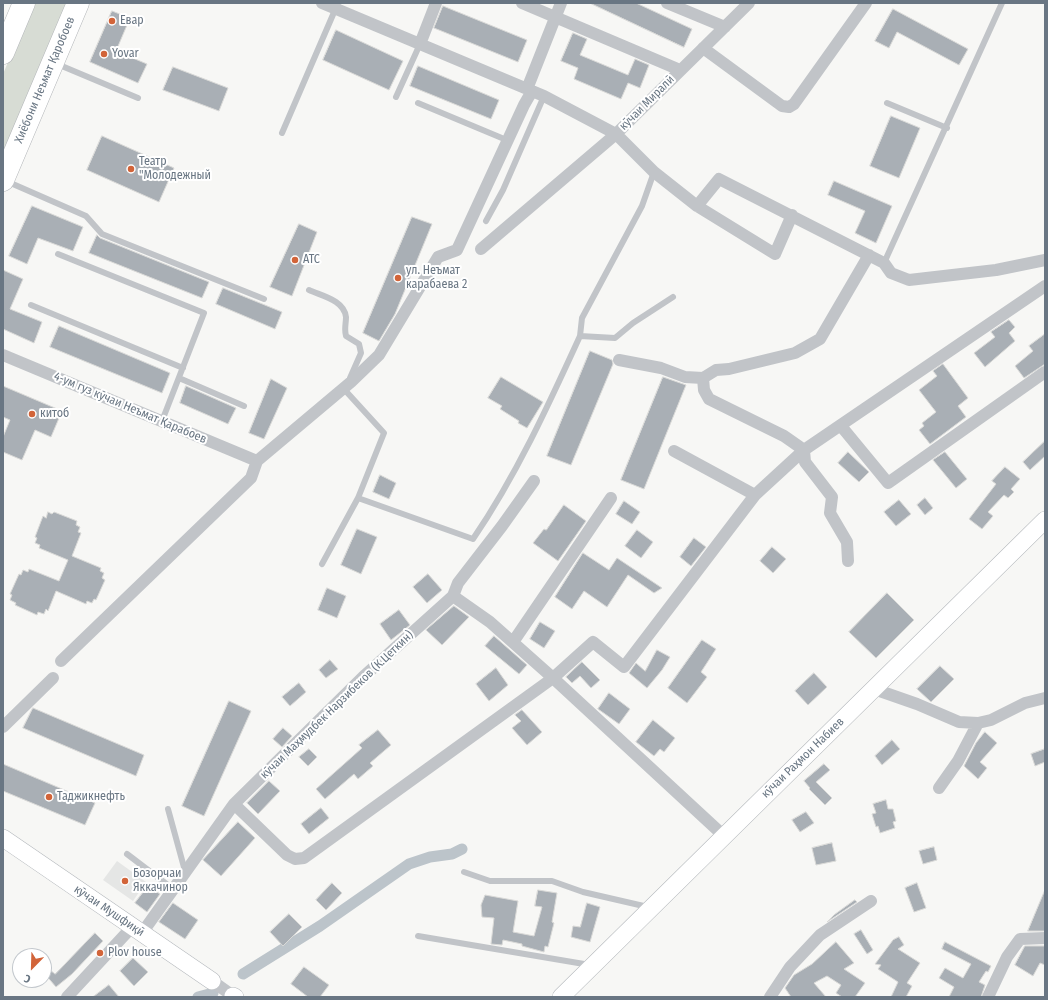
<!DOCTYPE html>
<meta charset="utf-8">
<style>
body{margin:0}
#map{position:relative;width:1048px;height:1000px;overflow:hidden;background:#f7f7f5;font-family:"Fira Sans Condensed",sans-serif}
canvas{display:block}
.frame{position:absolute;inset:0;border:4px solid #697683;pointer-events:none}
.north{position:absolute;left:12px;top:948px;width:40px;height:40px;box-sizing:border-box;background:#fff;border:1px solid #c3c8cd;border-radius:50%;rotate:203deg;font-size:11px;font-weight:700;line-height:16px;text-align:center;color:#697683}
.north::after{content:'';display:block;margin:auto;width:14px;height:18px;background:#d26439;clip-path:polygon(50% 0,100% 100%,50% 72%,0 100%)}
</style>
<div id="map">
<canvas width="1048" height="1000"></canvas>
<div class="frame"></div>
<div class="north">С</div>
</div>
<script>
const g = document.querySelector('canvas').getContext('2d');
g.lineJoin = 'round';
function paint(path, color) { g.fillStyle = color; g.fill(path, 'evenodd'); }
function trace(path, color, width, dash) { g.strokeStyle = color; g.lineWidth = width; g.lineCap = dash ? 'butt' : 'round'; g.setLineDash(dash || []); g.stroke(path); }
function label(font, color, halo, rows, align = 'center') {
  g.font = font + ' "Fira Sans Condensed",sans-serif'; g.lineWidth = 4; g.setLineDash([]); g.textBaseline = 'middle'; g.strokeStyle = halo; g.fillStyle = color; for (const [text, x, y, turn = 0] of rows) {
    g.save(); g.translate(x, y); g.rotate((+turn || 0) * Math.PI / 180); g.textAlign = isNaN(turn) ? turn : align; if (halo) g.strokeText(text, 0, 0); g.fillText(text, 0, 0); g.restore();
  }
}
paint(new Path2D(`
 M117,861L146,882L133,901L103,880Z`), '#e5e6e5');
paint(new Path2D(`
 M33,3H67L3,157V74Z`), '#d7dcd4');
trace(new Path2D(`
 M243,974L320,926L409,864L430,857L452,854L462,849
 M198,997L213,993`), '#bcc4ca', 11);
const building = new Path2D(`
 M590,3H636L692,29L684,47Z
 M443,6L527,40L518,62L434,28Z
 M893,9L968,49L959,65L897,32L889,48L875,41Z
 M112,11L130,18L116,51L147,64L138,83L90,62Z
 M336,30L403,61L389,90L323,60Z
 M573,33L587,39L580,55L628,75L635,59L649,65L640,88L628,83L621,99L574,79L578,68L561,61Z
 M418,66L499,100L491,119L410,86Z
 M173,67L228,88L219,111L163,90Z
 M891,116L920,128L899,178L870,166Z
 M102,136L174,168L159,202L87,170Z
 M834,181L892,206L876,243L855,233L865,211L828,195Z
 M32,206L83,227L73,251L38,238L27,264L9,256Z
 M412,217L432,224L395,314L379,341L363,333Z
 M299,224L317,232L292,296L270,287Z
 M97,235L100,238L209,282L202,298L89,253Z
 M3,270L23,279L10,309L42,322L34,343L3,329Z
 M223,288L282,312L275,329L216,304Z
 M1009,320L1015,327L1009,333L1015,341L985,367L974,353L995,337L991,332Z
 M59,326L170,373L162,393L50,347Z
 M1045,334V364L1024,378L1015,366L1033,351L1029,346Z
 M590,351L612,360L613,364L571,465L547,456Z
 M943,364L968,398L958,406L966,417L930,444L919,430L924,426L922,423L936,412L919,390L937,376L933,371Z
 M501,377L543,402L527,428L518,423L519,421L500,409L502,406L488,398Z
 M663,377L686,385L644,489L621,480Z
 M271,379L287,388L264,439L249,433Z
 M3,386L62,411L51,437L35,430L22,460L3,452V437L10,420L3,417Z
 M186,386L236,408L228,424L180,403Z
 M1045,441V456L1030,470L1023,462Z
 M848,452L869,472L859,482L838,463Z
 M945,452L967,479L956,488L933,460Z
 M1005,467L1020,479L1011,489L1014,492L1008,498L1004,495L988,512L993,516L982,529L969,519L996,484L992,481Z
 M380,475L396,483L389,499L373,492Z
 M925,498L933,508L925,515L917,505Z
 M899,500L911,514L896,526L884,512Z
 M624,501L640,512L632,524L616,514Z
 M564,505L586,521L558,561L533,543L544,529L546,530Z
 M48,512L52,514L54,512L77,521L76,525L80,527L78,532L81,533L72,556L101,568L100,571L104,573L102,578L105,580L96,600L94,599L92,603L87,601L86,604L56,591L48,611L46,609L44,614L38,612L37,615L15,605L16,603L10,600L12,595L10,594L19,574L21,575L23,570L28,572L29,569L59,581L68,560L39,548L40,545L35,543L37,538L35,537L43,516L46,518Z
 M357,529L377,537L361,574L341,565Z
 M637,530L653,542L641,558L625,546Z
 M694,538L706,547L691,566L680,557Z
 M772,547L786,559L773,573L760,561Z
 M583,553L609,570L617,558L662,588L654,593L628,575L607,607L584,591L572,609L555,597Z
 M428,574L442,590L427,603L413,587Z
 M327,588L346,596L337,618L318,610Z
 M887,593L914,620L876,658L849,632Z
 M454,606L469,617L442,645L426,630Z
 M399,610L410,625L391,640L380,624Z
 M540,622L555,631L544,648L530,639Z
 M494,636L527,665L519,674L485,646Z
 M702,640L716,649L701,672L707,677L687,703L668,688Z
 M657,650L670,657L662,670L647,688L629,673L636,663L645,671Z
 M330,660L338,669L326,678L319,670Z
 M582,662L600,680L591,688L580,676L572,683L566,677Z
 M940,666L954,679L931,702L917,689Z
 M496,668L508,685L489,701L476,684Z
 M814,673L827,687L808,705L795,691Z
 M299,683L306,692L290,706L282,697Z
 M609,693L630,709L619,724L598,709Z
 M229,701L251,711L204,816L182,806Z
 M33,708L144,755L136,776L23,728Z
 M522,710L542,732L527,745L512,728L521,721L515,715Z
 M653,720L675,738L664,752L660,749L654,756L636,742Z
 M283,728L292,736L282,747L273,739Z
 M378,730L391,745L370,763L373,766L358,779L354,774L325,799L316,789L362,748L359,745Z
 M985,732L997,743L980,762L987,768L978,779L964,766L976,743Z
 M892,740L900,749L882,765L875,756Z
 M309,749L317,757L308,766L299,757Z
 M1045,749V762L1035,766L1031,754Z
 M3,764L95,803L85,825L3,791Z
 M824,764L830,770L816,782L832,798L825,805L809,789L810,788L804,781Z
 M269,781L280,791L258,814L247,803Z
 M886,800L888,809H893L896,821L893,822L895,828L880,833L878,826L876,827L872,814L876,813L873,804Z
 M321,808L329,818L309,834L301,824Z
 M806,812L814,823L800,832L792,820Z
 M238,822L255,838L221,876L203,860Z
 M832,843L836,861L816,865L812,848Z
 M934,847L937,860L923,864L919,851Z
 M332,883L342,893L326,910L316,900Z
 M917,883L926,908L914,912L905,888Z
 M148,886L160,894L147,912L135,903Z
 M538,890L557,893L552,922L554,923L548,947L545,946L544,952L522,946V944L503,940L502,945L491,944L494,918L482,917L481,905L485,895L518,901L513,932L534,936L542,907L535,906Z
 M1045,890V931H1028Z
 M855,900L857,902L827,922L834,915Z
 M173,903L198,920L185,939L159,922Z
 M587,903L600,907L590,942L571,937L573,926L580,927Z
 M289,914L302,927L283,946L270,932Z
 M861,930L873,950L867,954L854,934Z
 M95,933L103,941L72,974L56,987L44,973V965L55,974Z
 M899,937L904,945L898,949L920,963L907,983L912,986L906,997H891L898,982L878,969L881,965L875,964L893,940Z
 M836,942L854,963L844,969L865,983L855,997H842L836,993L841,985L827,976L814,983L826,997H791L785,988L794,975L812,964Z
 M945,942L991,966L988,972L986,971L979,982L985,985L981,997H949L954,987L939,978L945,968L963,978L971,964L942,949Z
 M1025,946H1045V965L1040,963L1033,976L1015,965Z
 M133,958L148,972L134,986L120,971Z
 M304,967L329,985L320,997H308L291,984Z
 M109,985L119,997H93Z`);
paint(building, '#a9afb5');
trace(building, '#d9d9d7', 1);
const secondary = new Path2D(`
 M3,838L212,981
 M233,996L235,997
 M561,997L1045,520`);
const highway = new Path2D(`
 M3,53L24,3
 M3,180L78,3`);
trace(secondary, '#b4b8bc', 18);
trace(highway, '#b4b7ba', 23);
trace(new Path2D(`
 M57,64L138,98
 M396,97L420,44
 M418,103L509,141
 M887,103L947,128
 M282,133L338,3
 M6,181L86,216L102,234L264,299
 M486,221L503,190L544,96
 M58,254L204,313L162,421
 M884,263L1002,3
 M309,290C322,296 344,300 346,317C346,324 344,329 346,336L359,344L361,353L350,378
 M31,305L183,368
 M580,336L582,318L642,206L654,172
 M179,378L244,406
 M358,498L473,539C516,476 548,406 580,336L615,338L633,323L673,297
 M322,564L358,498L384,433L343,388
 M168,809L185,871
 M127,854L173,889
 M464,872L490,881H552L583,892L648,907
 M418,936L590,965`), '#c1c4c8', 6);
trace(new Path2D(`
 M322,3L544,96L616,134L749,3
 M522,3L680,70
 M667,3L725,27
 M420,44L436,3
 M703,48L782,106L789,107L794,104L866,3
 M527,89L561,3
 M697,206L719,179L884,263L891,273L909,280L996,270L1045,260
 M481,249L616,134L654,172L697,206L775,254L792,215
 M3,355L257,461
 M619,360L661,368L685,377L703,378L716,370L729,369L795,353L820,339L869,255
 M703,378L704,390L709,399L784,436L804,450L805,462L832,497L830,513L847,542L848,561
 M841,426L888,483L1045,372
 M674,451L755,495
 M453,596L490,622L553,678L724,836
 M513,642L611,498
 M61,661L251,478L257,461L351,382L379,355L438,257L457,250L524,105L532,91
 M874,689L917,704L959,722L978,723L991,720L1025,703L1045,698
 M3,727L53,678
 M939,788L958,761L978,723
 M234,804L287,855L295,859L304,858L553,678L593,642L624,667L755,495L804,450L1045,286
 M142,933L234,804L363,677L453,596L458,583L502,526L534,481
 M212,981L233,996
 M67,997L132,927
 M770,997L790,967L820,935L871,901
 M988,997L1007,957L1020,939L1045,938`), '#c1c4c8', 12);
trace(secondary, '#fff', 17);
trace(highway, '#fff', 22);
for (const [x, y, r, color] of [
 [112,21,4,"#d26439"],
 [104,54,4,"#d26439"],
 [131,169,4,"#d26439"],
 [295,260,4,"#d26439"],
 [398,278,4,"#d26439"],
 [32,414,4,"#d26439"],
 [49,797,4,"#d26439"],
 [125,881,4,"#d26439"],
 [100,953,4,"#d26439"]
]) { const dot = new Path2D(); dot.arc(x, y, r, 0, 2 * Math.PI); g.fillStyle = color; g.fill(dot); trace(dot, '#fff', 1.5); }
label('12px', '#697683', '#fff', [
 ["Евар",120,21],
 ["Yovar",112,54],
 ["Театр",139,162],
 ["\"Молодежный",139,176],
 ["АТС",303,260],
 ["ул. Неъмат",406,271],
 ["карабаева 2",406,285],
 ["китоб",40,414],
 ["Таджикнефть",57,797],
 ["Бозорчаи",133,874],
 ["Яккачинор",133,888],
 ["Plov house",108,953]
], 'left');
label('12px', '#697683', '#fff', [
 ["Хиёбони Неъмат Қаробоев",45,80,-67],
 ["кӯчаи Миралӣ",647,103,-45],
 ["4-ум гуз кӯчаи Неъмат Қарабоев",130,408,23],
 ["кӯчаи Маҳмудбек Нарзибеков (К.Цеткин)",337,705,-44],
 ["кӯчаи Раҳмон Набиев",803,758,-44],
 ["кӯчаи Мушфиқӣ",109,911,34]
]);
</script>
